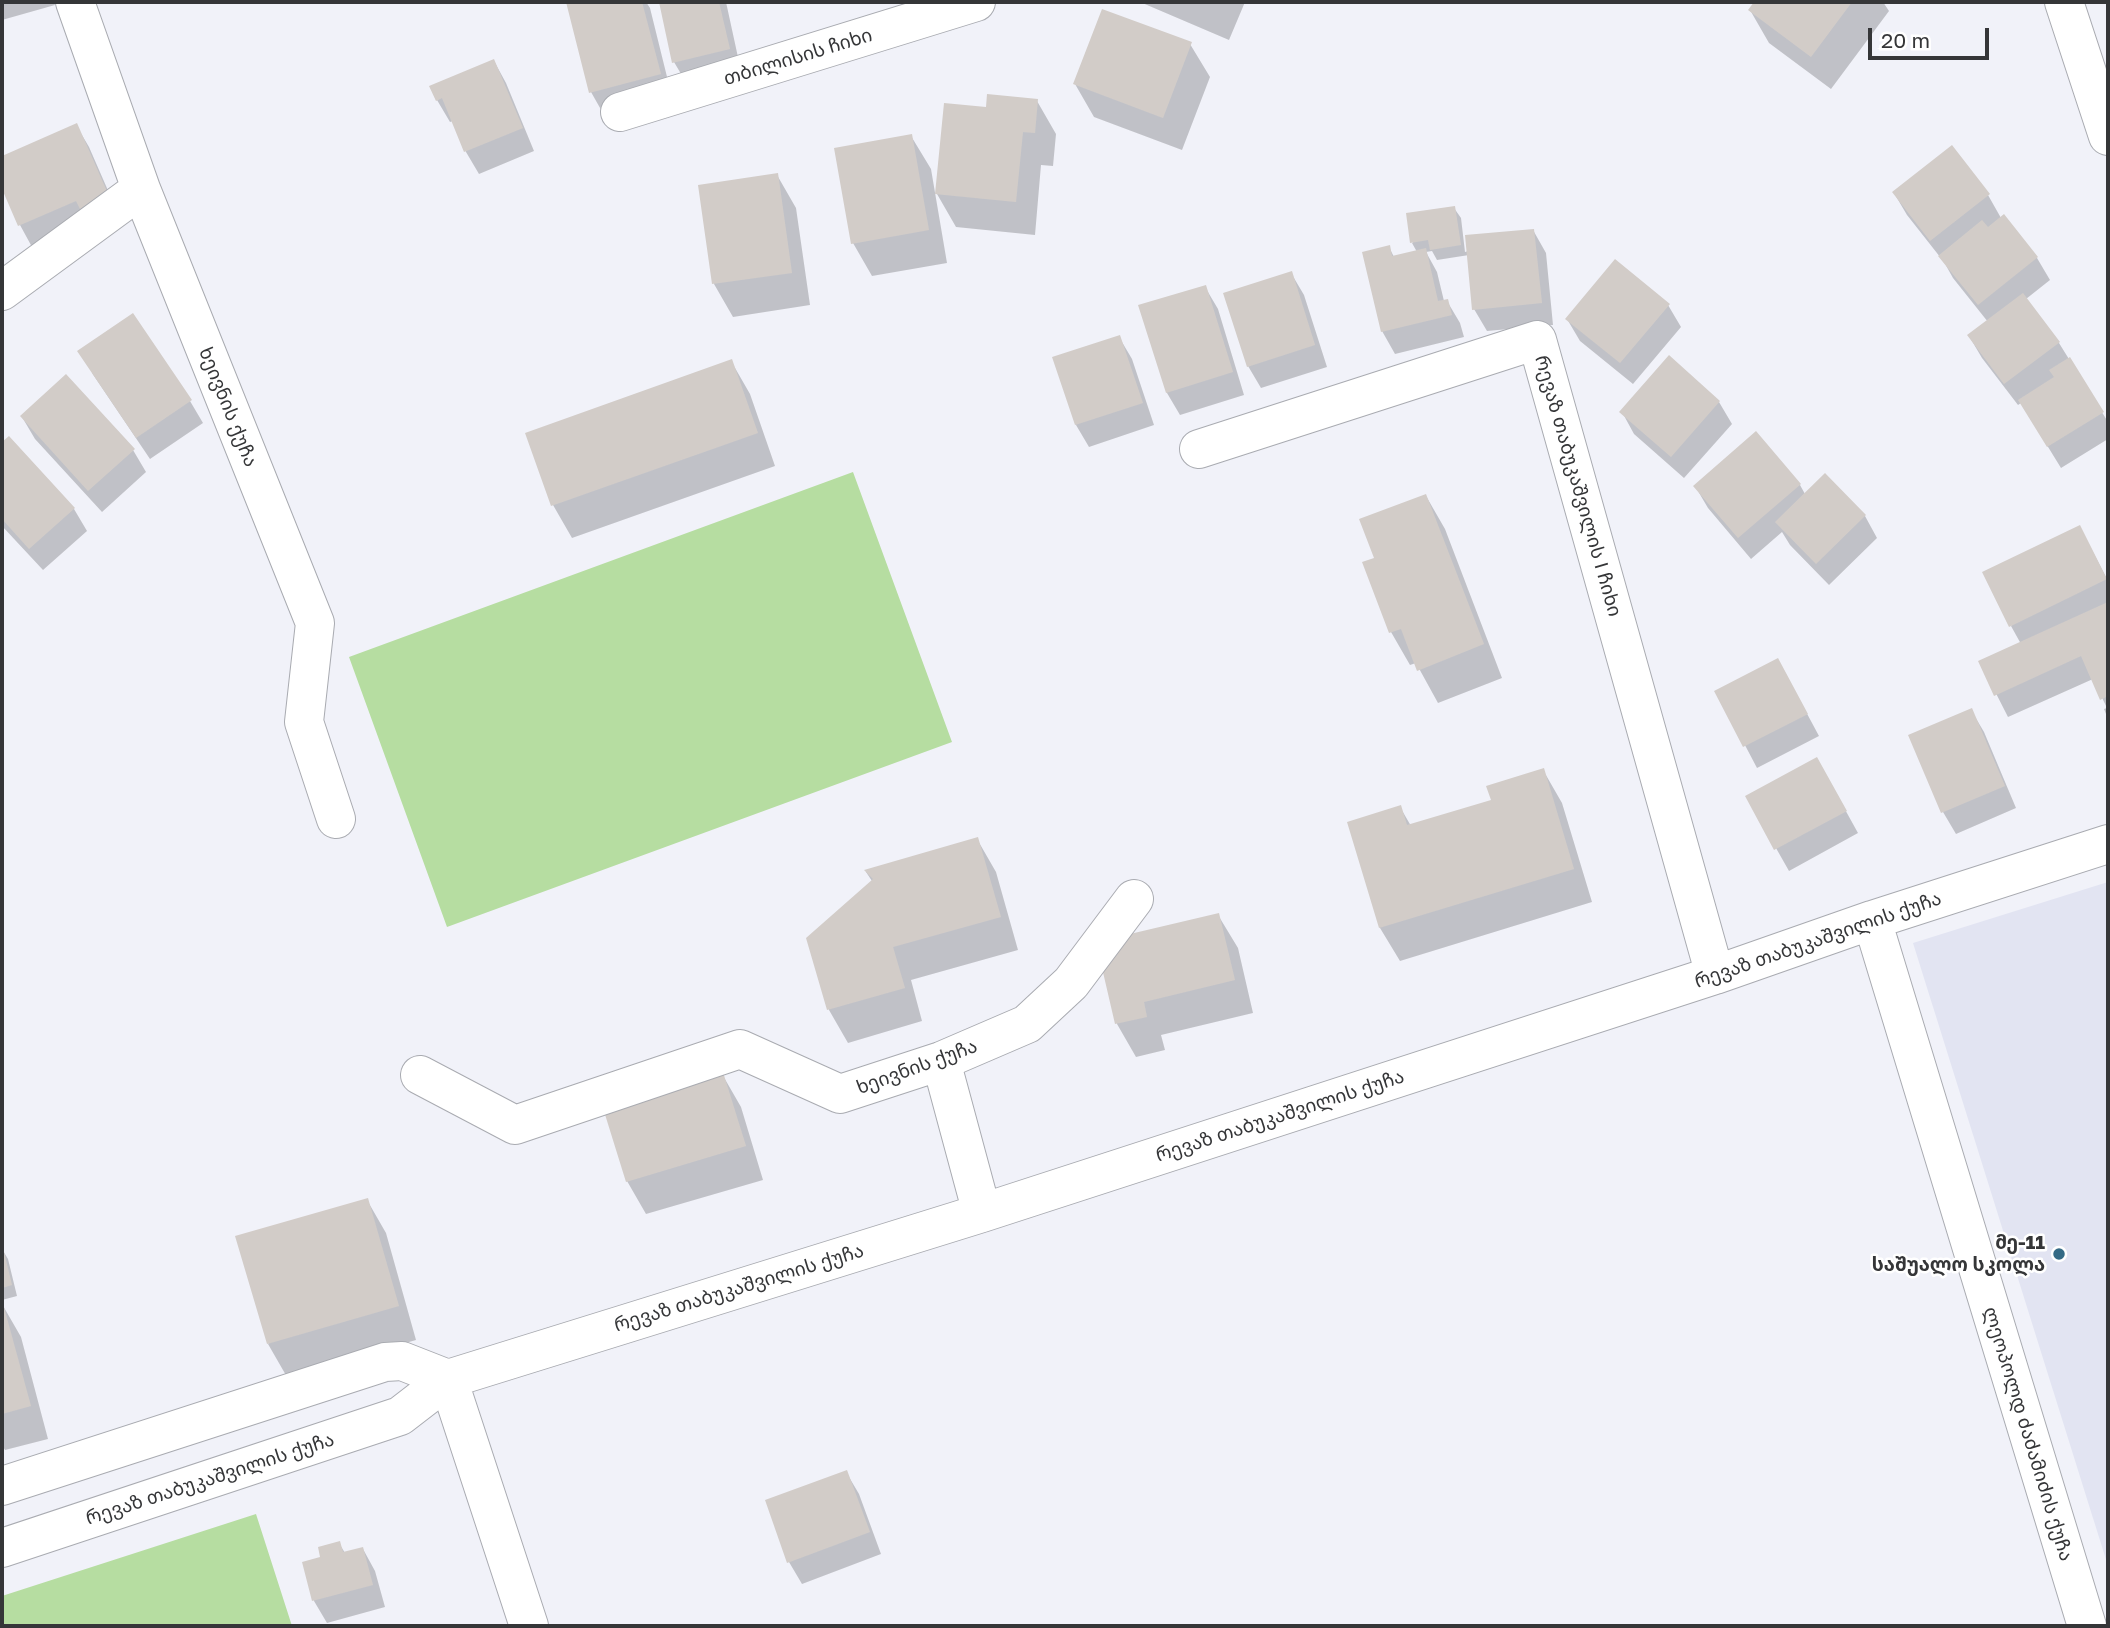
<!DOCTYPE html>
<meta charset="utf-8">
<style>
body{margin:0}
#map{position:relative;width:2110px;height:1628px;overflow:hidden;background:#f1f2f9;font-family:"Golos Text",sans-serif}
canvas{display:block}
.frame{position:absolute;inset:0;border:4px solid #353638;pointer-events:none}
.scale{position:absolute;left:1868px;top:28px;width:121px;height:32px;box-sizing:border-box;border:4px solid #353638;border-top:0;padding-left:9px;font-size:21px;line-height:24px;white-space:nowrap;color:#353638;-webkit-text-stroke:5px #fff;paint-order:stroke}
</style>
<div id="map">
<canvas width="2110" height="1628"></canvas>
<div class="frame"></div>
<div class="scale">20 m</div>
</div>
<script>
const g = document.querySelector('canvas').getContext('2d');
g.lineJoin = 'round';
function paint(path, color) { g.fillStyle = color; g.fill(path, 'evenodd'); }
function trace(path, color, width, dash) { g.strokeStyle = color; g.lineWidth = width; g.lineCap = dash ? 'butt' : 'round'; g.setLineDash(dash || []); g.stroke(path); }
function label(font, color, halo, rows, align = 'center') {
  g.font = font + ' "Golos Text","Noto Sans Georgian",sans-serif'; g.lineWidth = 5; g.setLineDash([]); g.textBaseline = 'middle'; g.strokeStyle = halo; g.fillStyle = color; for (const [text, x, y, turn = 0] of rows) {
    g.save(); g.translate(x, y); g.rotate((+turn || 0) * Math.PI / 180); g.textAlign = isNaN(turn) ? turn : align; if (halo) g.strokeText(text, 0, 0); g.fillText(text, 0, 0); g.restore();
  }
}
paint(new Path2D(`
 M2108,882V1566L1913,943Z`), '#e2e4f2');
paint(new Path2D(`
 M853,472L952,742L447,927L349,657Z
 M256,1514L292,1626H2V1596Z`), '#b6dda1');
paint(new Path2D(`
 M2,2H54L55,5L2,20Z
 M576,2H646L650,8L672,97L604,115L591,92L568,4Z
 M660,2H726L741,71L687,84L674,62Z
 M1140,2H1245L1229,40Z
 M1756,2H1883L1889,11L1831,89L1769,43L1750,10Z
 M1190,44L1210,77L1182,150L1094,117L1075,84Z
 M494,61L506,83L534,151L479,174L466,152L453,121L450,122L437,100Z
 M1037,101L1056,134L1053,166L1041,165L1035,235L956,227L937,194L987,109Z
 M76,125L89,147L120,218L32,247L20,225L2,185V158Z
 M911,136L931,169L947,263L872,276L853,243Z
 M1951,148L1988,195L2001,218L2003,216L2037,258L2050,280L2026,299L2059,343L2108,422V439L2061,468L2021,403L2018,405L1982,358L1969,336L1988,322L1953,278L1944,262L1907,215L1894,193Z
 M777,175L796,208L810,305L733,317L714,284L700,186Z
 M1454,208L1461,218L1465,252L1533,230L1546,253L1553,325L1487,331L1474,309L1469,255L1437,260L1432,251L1426,252L1437,272L1444,301H1447L1460,323L1464,337L1395,354L1382,331L1389,247L1394,257L1417,252L1412,243Z
 M1291,273L1304,295L1327,367L1261,388L1248,366Z
 M1205,287L1218,309L1244,395L1180,415L1167,393L1140,306Z
 M1668,305L1681,327L1633,384L1580,341L1567,319Z
 M1119,337L1132,359L1154,425L1089,447L1076,425L1055,358Z
 M731,361L750,394L775,466L572,538L553,505L528,434Z
 M92,373L190,401L203,423L150,459Z
 M1719,402L1732,424L1684,478L1634,434L1622,412Z
 M22,417L133,450L146,472L102,512L35,439Z
 M9,438L74,509L87,531L43,570L2,526V445Z
 M1800,485L1805,494L1865,516L1877,538L1829,585L1790,545L1782,532L1751,559L1708,508L1695,486Z
 M1426,496L1445,529L1502,678L1438,703L1416,663L1410,665L1391,632L1376,559Z
 M2080,527L2108,581V719L2104,709L2107,708L2093,679L2008,717L1980,662L2021,644L2011,626Z
 M1790,682L1819,736L1757,768L1717,692Z
 M1971,710L1984,732L2016,808L1956,834L1943,812Z
 M1817,759L1858,833L1789,871L1747,797Z
 M1543,770L1562,803L1592,902L1400,961L1380,928L1349,823L1400,807L1411,826L1493,801Z
 M977,839L996,872L1018,950L911,980L922,1021L848,1043L829,1010L808,938L872,881L866,872Z
 M1218,915L1238,948L1253,1013L1161,1035L1165,1050L1136,1057L1117,1024L1098,943Z
 M722,1074L741,1107L763,1180L646,1214L627,1181Z
 M367,1200L386,1233L416,1340L287,1377L268,1344Z
 M2,1249L8,1259L17,1296L2,1300Z
 M2,1304L21,1337L48,1439L5,1450L2,1445Z
 M846,1472L859,1494L881,1554L802,1584L789,1562Z
 M339,1543L345,1553L363,1549L375,1571L385,1607L327,1623L314,1601L304,1563L322,1558Z`), '#0003');
paint(new Path2D(`
 M566,2H642L661,74L589,93Z
 M659,2H719L730,49L672,63Z
 M1754,2H1852L1811,57L1748,10Z
 M1102,9L1192,42L1163,118L1073,84Z
 M494,59L523,128L464,152L442,98L436,101L429,86Z
 M987,94L1038,99L1035,133L1023,132L1016,202L935,194L944,103L986,107Z
 M77,123L109,196L80,209L76,201L18,226L2,189V156Z
 M912,134L929,230L851,244L834,148Z
 M1952,145L1990,194L1930,241L1892,192Z
 M778,173L792,273L712,284L698,185Z
 M1455,206L1461,245L1430,250L1428,240L1410,243L1406,213Z
 M2004,214L2038,257L1978,305L1938,256L1982,220L1988,227Z
 M1534,229L1542,303L1472,310L1465,235Z
 M1390,245L1392,256L1426,248L1438,301L1448,299L1452,315L1381,332L1362,252Z
 M1615,259L1670,304L1620,363L1565,319Z
 M1292,271L1315,345L1247,367L1223,293Z
 M1206,285L1233,372L1166,393L1138,305Z
 M2023,293L2060,342L2004,384L1967,335Z
 M133,313L192,400L136,438L77,351Z
 M1120,335L1143,403L1075,425L1052,357Z
 M1669,355L1720,401L1671,457L1619,412Z
 M2070,357L2104,412L2047,447L2018,400L2054,377L2049,370Z
 M732,359L758,433L551,506L525,433Z
 M66,374L135,449L88,491L20,416Z
 M1756,431L1801,484L1738,538L1693,486Z
 M9,436L75,508L29,549L2,519V442Z
 M1825,473L1866,515L1816,564L1775,522Z
 M1426,494L1484,644L1417,671L1401,629L1389,633L1362,562L1374,558L1359,519Z
 M2080,525L2107,579L2009,627L1982,572Z
 M2108,602V696L2100,700L2081,656L1994,696L1978,661Z
 M1778,658L1808,714L1743,747L1714,691Z
 M1972,708L2005,786L1941,813L1908,735Z
 M1817,757L1847,811L1774,850L1745,796Z
 M1544,768L1574,869L1379,928L1347,822L1401,805L1407,825L1491,800L1486,786Z
 M978,837L1001,917L893,947L905,988L827,1010L806,938L873,879L864,870Z
 M1219,913L1235,980L1144,1002L1147,1017L1115,1024L1096,942Z
 M723,1072L746,1146L626,1182L603,1108Z
 M368,1198L399,1306L267,1344L235,1236Z
 M3,1248L12,1285L2,1288V1249Z
 M2,1300L31,1406L2,1414Z
 M847,1470L870,1532L787,1563L765,1500Z
 M340,1541L343,1552L363,1547L373,1585L312,1601L302,1562L320,1557L318,1547Z`), '#d2ccc8');
const minor = new Path2D(`
 M75,2L141,189L315,623L304,722L336,819
 M2064,2L2108,136
 M620,112L976,2
 M2,291L141,189
 M1199,449L1537,340L1715,975
 M1872,920L2087,1626
 M941,1061L982,1213
 M420,1075L515,1125L740,1049L840,1094L941,1061L1027,1024L1071,983L1134,899
 M448,1379L529,1626
 M2,1486L385,1362L402,1361L448,1379
 M2,1548L400,1416L448,1379L982,1213L1715,975L1872,920L2108,844`);
trace(minor, '#a9abb1', 40);
trace(minor, '#fff', 38);
for (const [x, y, r, color] of [
 [2059,1254,7,"#346a85"]
]) { const dot = new Path2D(); dot.arc(x, y, r, 0, 2 * Math.PI); g.fillStyle = color; g.fill(dot); trace(dot, '#fff', 2.5); }
label('19px', '#353638', '#fff', [
 ["თბილისის ჩიხი",798,57,-17],
 ["ხეივნის ქუჩა",228,407,68],
 ["რევაზ თაბუკაშვილის I ჩიხი",1578,486,74],
 ["რევაზ თაბუკაშვილის ქუჩა",1818,940,-19],
 ["ხეივნის ქუჩა",917,1067,-20],
 ["რევაზ თაბუკაშვილის ქუჩა",1280,1116,-18],
 ["რევაზ თაბუკაშვილის ქუჩა",739,1288,-17],
 ["ლეოპოლდ ძაძამიძის ქუჩა",2028,1434,73],
 ["რევაზ თაბუკაშვილის ქუჩა",210,1479,-18]
]);
label('bold 19px', '#353638', '#fff', [
 ["მე-11",2045,1243],
 ["საშუალო სკოლა",2045,1265]
], 'right');
</script>
